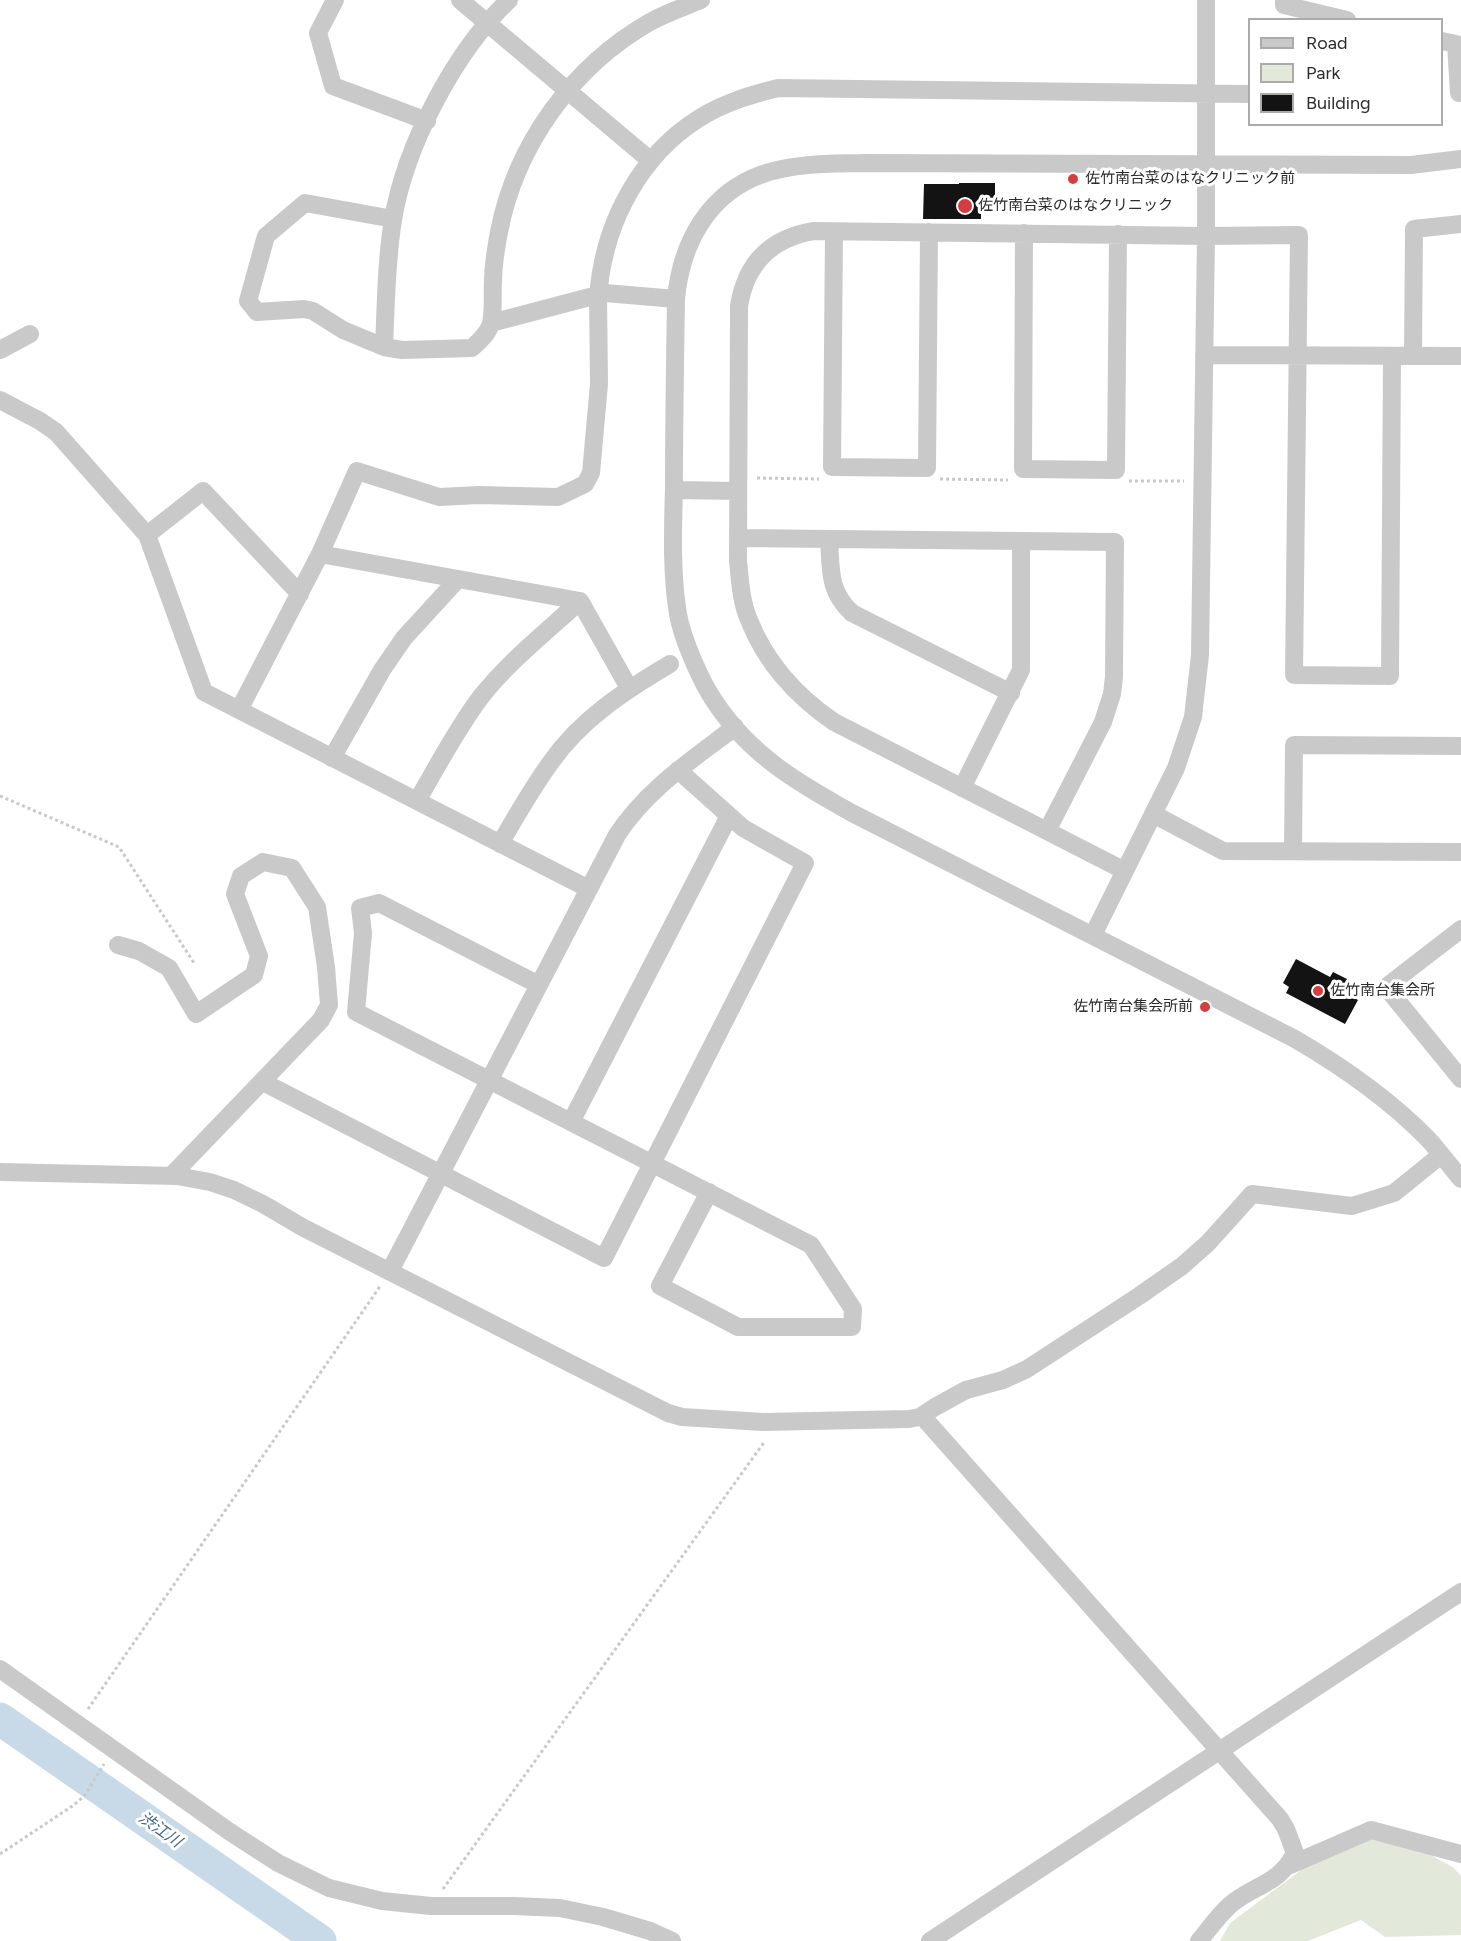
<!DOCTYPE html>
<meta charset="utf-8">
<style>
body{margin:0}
#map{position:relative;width:1461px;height:1941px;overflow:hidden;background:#fff;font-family:Figtree,sans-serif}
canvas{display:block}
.legend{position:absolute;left:1248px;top:18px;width:195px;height:108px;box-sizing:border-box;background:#fff;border:2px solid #ababab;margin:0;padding:8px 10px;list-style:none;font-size:18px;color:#2c2c2c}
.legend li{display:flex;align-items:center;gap:12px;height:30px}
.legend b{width:30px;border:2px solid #ababab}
</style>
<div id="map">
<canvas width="1461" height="1941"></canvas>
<ul class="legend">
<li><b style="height:8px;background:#c9c9c9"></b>Road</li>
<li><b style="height:16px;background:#e2e9db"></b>Park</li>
<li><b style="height:16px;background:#131313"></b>Building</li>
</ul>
</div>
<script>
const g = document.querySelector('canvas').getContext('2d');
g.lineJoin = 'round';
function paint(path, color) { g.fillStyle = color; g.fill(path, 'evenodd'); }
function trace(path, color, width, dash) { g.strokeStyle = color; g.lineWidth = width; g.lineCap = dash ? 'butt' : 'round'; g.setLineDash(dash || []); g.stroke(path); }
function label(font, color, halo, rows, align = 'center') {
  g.font = font + ' Figtree,"Noto Sans JP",sans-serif'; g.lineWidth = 6; g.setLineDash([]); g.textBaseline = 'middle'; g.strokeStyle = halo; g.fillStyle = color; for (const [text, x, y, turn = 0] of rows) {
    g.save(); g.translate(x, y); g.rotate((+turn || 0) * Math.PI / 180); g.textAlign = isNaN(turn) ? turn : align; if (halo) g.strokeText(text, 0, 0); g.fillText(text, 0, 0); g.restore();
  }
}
paint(new Path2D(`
 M1364,1839L1413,1845L1454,1868L1461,1876V1935L1385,1937L1361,1920L1308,1941H1220L1230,1923L1304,1868Z`), '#e2e9db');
trace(new Path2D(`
 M0,1719L320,1941`), '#c8dae8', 33);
paint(new Path2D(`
 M959,183H995V211H981V219H923L924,184H959Z
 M1296,959L1330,977L1333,972L1347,979L1344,986L1350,989L1347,994L1358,1000L1345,1024L1286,993L1289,987L1283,983Z`), '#131313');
trace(new Path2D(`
 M757,478L819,479
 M940,479L1008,480
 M1129,481H1184
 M0,796L119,847L194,963
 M88,1709L381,1285
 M0,1854L74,1805L85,1795L104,1764
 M443,1889L765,1441`), '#c9c9c9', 3, [3, 3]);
trace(new Path2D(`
 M335,0L318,33L333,86L427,121
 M460,0L651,161
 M1284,0V5L1347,20
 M1442,41L1456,44L1459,93
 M1461,159L1411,165L864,163C831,164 795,163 763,174C708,193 681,244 676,299C675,362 674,424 674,486C673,528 671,572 678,614C682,638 701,682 715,702C750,755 798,783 852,813L1295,1039C1343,1067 1389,1099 1428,1139C1440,1152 1450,1166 1461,1179
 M393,219L305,203L266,236L248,301L257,312L304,309L313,311L343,330L384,347L402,350L472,348C479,341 489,333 491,323C494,310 492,295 493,282C493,265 496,248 499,232C516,144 573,66 650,22C666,13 684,7 701,0
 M834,232L832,467L927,468L929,232
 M1024,233L1023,469L1116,470L1118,234
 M676,299L605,293L599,287C606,221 640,156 698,119C723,103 750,95 778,88L1250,94
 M491,323L605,293
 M384,347C386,305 386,262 393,220C405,146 455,51 509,0
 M0,350L30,334
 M1204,355L1461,356
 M1413,356L1414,229L1461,224
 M0,400L40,421L56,432L147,535L204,692L589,889
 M674,490L738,491
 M147,535L203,491L300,594
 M738,538L1115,542L1114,677L1112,694L1103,722L1047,831
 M829,539C831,569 828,591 852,613L1011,693
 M320,554L580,601L629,688
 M239,710L320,554L357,471L439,497L479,495L558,497L585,484L591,473L599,384L598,295
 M332,758L382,670L404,638L458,579
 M962,788L1021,670V541
 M417,801C437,767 456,730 480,698C508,662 546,632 580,601
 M1153,814L1223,851L1461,852
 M500,844C516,816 532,788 551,762C581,719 626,690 670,664
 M1293,851L1294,745L1461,746
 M1125,871L834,722C796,696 766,663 749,620C741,602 740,580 738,561L739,306C746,263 771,238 814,231L1206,236L1299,235L1294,675L1390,676L1392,356
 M1461,929L1386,987L1461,1079
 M1093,935L1176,768L1193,717L1200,655L1206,236V0
 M118,945L139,951L169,968L196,1014L254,975L259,956L235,894L241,876L263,862L292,868L317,907L326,967L329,1005L321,1020L171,1176
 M539,985L379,903L360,908L363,933L356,1012L811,1245L853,1309L852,1327H738L660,1286L709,1192
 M263,1082L604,1258L805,863L743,828L678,770
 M571,1122L729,816
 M0,1172L177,1176L210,1182L234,1190L263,1204L302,1227L668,1413L682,1417L763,1422L909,1419L920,1417L935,1407L966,1390L1003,1380L1027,1369L1139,1296L1182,1266L1208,1243L1252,1194L1352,1206L1394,1193L1441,1155
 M390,1271L617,835C647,789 692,760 735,727
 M922,1416L1280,1819L1286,1829L1295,1853C1279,1885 1253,1885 1230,1905C1218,1916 1209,1929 1199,1941
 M0,1669L230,1832L278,1863L329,1888L382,1901L431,1906H513L560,1908L603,1917L650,1931L672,1941
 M1288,1866L1371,1830L1461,1854
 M930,1941L1461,1592`), '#c9c9c9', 18);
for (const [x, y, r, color] of [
 [1073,179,6,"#d63c40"],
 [965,206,8,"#d63c40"],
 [1318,991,6,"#d63c40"],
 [1205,1007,6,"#d63c40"]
]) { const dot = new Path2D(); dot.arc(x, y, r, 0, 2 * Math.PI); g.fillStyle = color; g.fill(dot); trace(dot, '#fff', 2); }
label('15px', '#2c2c2c', '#fff', [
 ["佐竹南台菜のはなクリニック前",1085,179],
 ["佐竹南台菜のはなクリニック",978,206],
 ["佐竹南台集会所",1330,991],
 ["佐竹南台集会所前",1193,1007,"right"]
], 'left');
label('italic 16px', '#426987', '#fff', [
 ["渋江川",160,1830,35]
]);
</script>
